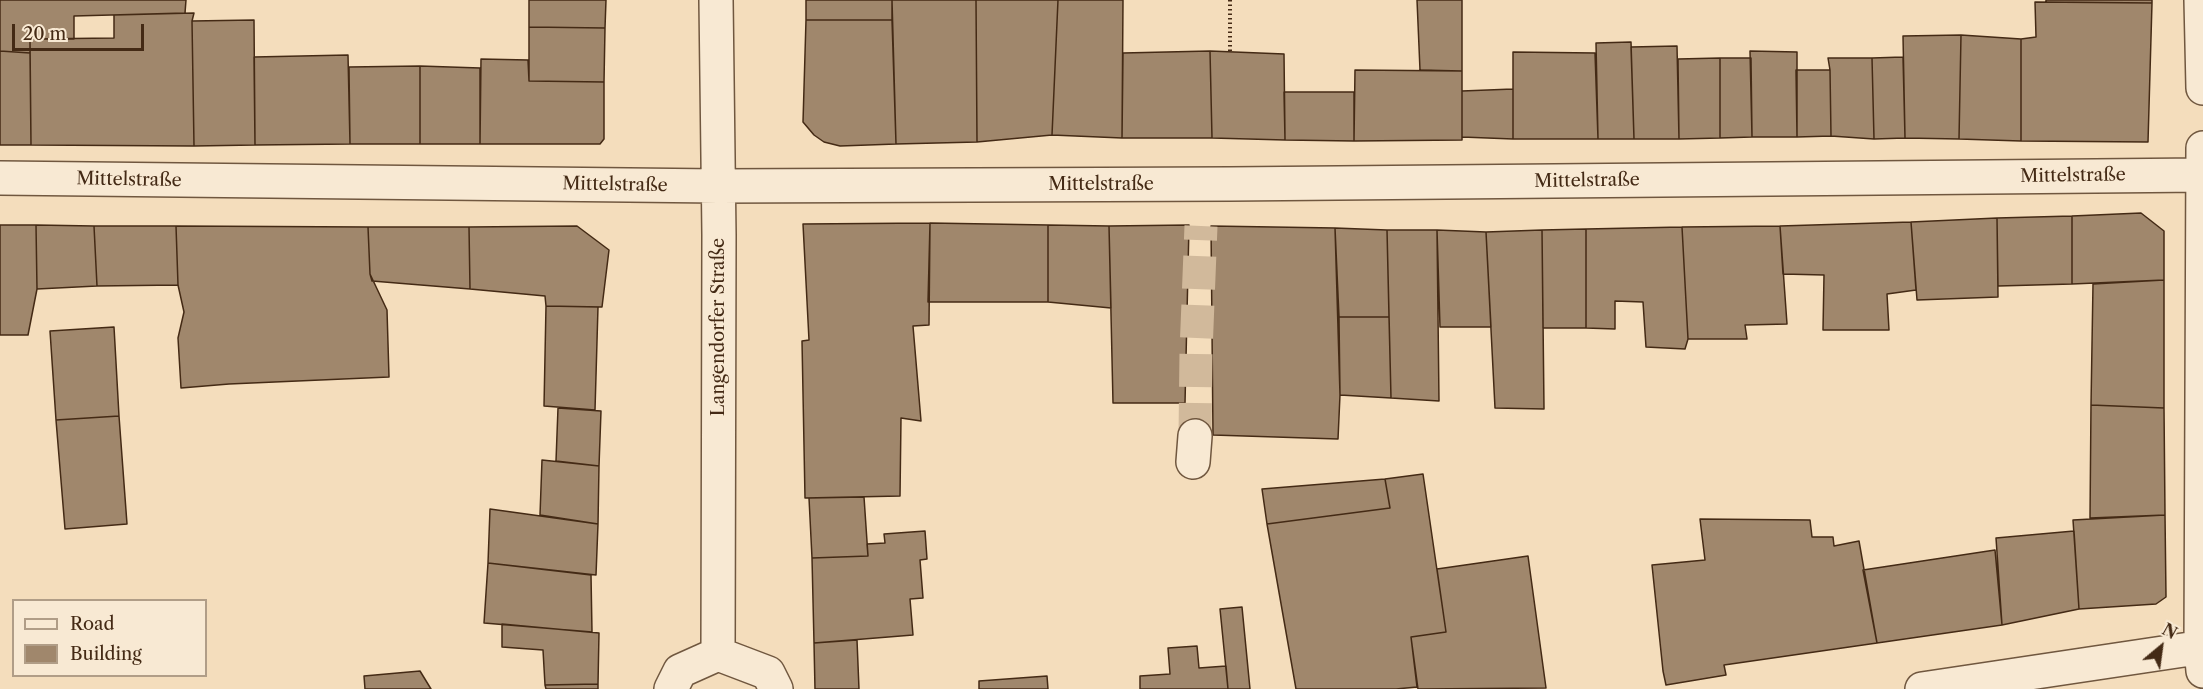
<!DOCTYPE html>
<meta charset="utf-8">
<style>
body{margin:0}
#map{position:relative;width:2203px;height:689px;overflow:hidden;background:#f4ddbc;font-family:"Libre Caslon Text",serif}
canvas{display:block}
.legend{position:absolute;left:12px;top:599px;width:195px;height:78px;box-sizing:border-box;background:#f8e9d3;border:2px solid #b09d87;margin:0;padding:8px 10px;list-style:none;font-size:18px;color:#442a15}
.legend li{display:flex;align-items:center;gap:12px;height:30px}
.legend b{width:30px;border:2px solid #b09d87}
.north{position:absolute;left:2131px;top:617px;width:60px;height:60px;-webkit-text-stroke:4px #f8e9d3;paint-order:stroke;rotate:29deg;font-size:16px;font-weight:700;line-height:24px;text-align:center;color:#442a15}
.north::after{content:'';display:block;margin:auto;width:21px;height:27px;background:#442a15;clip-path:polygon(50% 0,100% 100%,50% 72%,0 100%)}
.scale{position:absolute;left:12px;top:24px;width:132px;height:27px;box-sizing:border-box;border:3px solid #442a15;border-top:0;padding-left:8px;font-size:18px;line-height:21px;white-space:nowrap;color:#442a15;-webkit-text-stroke:4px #f8e9d3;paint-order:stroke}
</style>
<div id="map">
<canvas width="2203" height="689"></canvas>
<ul class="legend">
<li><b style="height:8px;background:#f8e9d3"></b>Road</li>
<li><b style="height:16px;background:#a0876c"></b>Building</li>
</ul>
<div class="north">N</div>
<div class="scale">20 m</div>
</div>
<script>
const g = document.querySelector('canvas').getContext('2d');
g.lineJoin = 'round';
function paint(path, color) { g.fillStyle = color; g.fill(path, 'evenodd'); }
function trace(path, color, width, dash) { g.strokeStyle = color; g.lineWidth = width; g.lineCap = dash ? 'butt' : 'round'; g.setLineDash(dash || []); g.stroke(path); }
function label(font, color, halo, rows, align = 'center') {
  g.font = font + ' "Libre Caslon Text",serif'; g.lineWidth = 4.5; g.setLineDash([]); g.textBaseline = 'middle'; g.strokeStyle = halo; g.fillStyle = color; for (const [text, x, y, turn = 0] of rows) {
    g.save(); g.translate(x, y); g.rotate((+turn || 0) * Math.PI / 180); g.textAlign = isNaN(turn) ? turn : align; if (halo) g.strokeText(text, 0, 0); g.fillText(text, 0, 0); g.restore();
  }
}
const building = new Path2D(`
 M0,0H186L185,13L74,16V39H30V53L0,51Z
 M529,0H606L605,28L529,27Z
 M806,0H892V20H806Z
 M892,0H976L977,142L896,144Z
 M976,0H1058L1052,135L977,142Z
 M1058,0H1123L1122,138L1052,135Z
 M1417,0H1462V71L1420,70Z
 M2046,0H2152V3L2046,2Z
 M2035,2L2152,3L2148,142L2021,141V39L2036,37Z
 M194,13L192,21L194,146L31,145L30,39L114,38V15Z
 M254,20L255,145L194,146L192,21Z
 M806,20H892L896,144L840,146L824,142L814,135L803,122Z
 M529,27L605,28L604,82L529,81Z
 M1961,35L2021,39V141L1959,139Z
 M1961,35L1959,139L1905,138L1903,36Z
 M1631,42L1634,139H1598L1596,43Z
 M1677,46L1679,139H1634L1631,47Z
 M0,51L30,53L31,145H0Z
 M1210,51L1212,138H1122L1123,53Z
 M1210,51L1284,54L1285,140L1212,138Z
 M1750,51L1797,52V137H1752Z
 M1513,52L1595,53L1598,139H1513Z
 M348,55L350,144L255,145L254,57Z
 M1903,57L1905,138L1874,139L1872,58Z
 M1720,58V138L1679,139L1678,59Z
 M1720,58H1751L1752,137L1720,138Z
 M1828,58H1872L1874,139L1831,136L1830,70Z
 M481,59L528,60L529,81L604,82V139L600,144H480Z
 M420,66L480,68V144H420Z
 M420,66V144H350L349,67Z
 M1355,70L1462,71V140L1354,141Z
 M1796,70H1830L1831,136L1797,137Z
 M1513,89V139L1462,137V91Z
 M1284,92H1354V141L1285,140Z
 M2141,213L2164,231V280L2072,284V216Z
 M2072,216V284L1998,286L1997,218Z
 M1997,218L1998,297L1917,300L1911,222Z
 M1911,222L1916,290L1887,294L1889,330H1823L1824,275L1783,274L1780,226Z
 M930,223L929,325L913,326L921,421L901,418L900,496L805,498L802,341L809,340L803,224Z
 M930,223L1048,225V302H928Z
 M0,225H36L37,289L28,335H0Z
 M36,225L94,226L97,286L37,289Z
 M1048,225L1109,226L1111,308L1048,302Z
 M1189,225L1185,403H1113L1109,226Z
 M94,226H176L178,285L97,286Z
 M176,226L368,227L370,274L387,310L389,377L229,384L181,388L178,338L184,312L178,285Z
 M577,226L609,250L602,307L546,306L545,296L470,289L469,227Z
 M1211,226L1335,228L1340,395L1338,439L1213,435Z
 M1780,226L1787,324L1745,325L1747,339H1688L1682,227Z
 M368,227H469L470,289L372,281L370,274Z
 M1682,227L1688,339L1685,349L1646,347L1643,302L1615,301V329L1586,328V229Z
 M1335,228L1387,230L1389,317H1339Z
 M1586,229V328H1543L1542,230Z
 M1387,230H1437L1439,401L1391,398Z
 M1437,230L1486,232L1491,327H1440Z
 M1542,230L1544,409L1495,408L1486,232Z
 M2164,280V408L2091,405L2093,284Z
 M546,306L598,307L595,410L544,406Z
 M1339,317H1389L1391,398L1340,395Z
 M114,327L119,416L56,420L50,331Z
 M2091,405L2164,408L2165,515L2090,518Z
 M558,408L601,411L599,466L556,461Z
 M119,416L127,524L65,529L56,420Z
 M542,460L599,466L598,524L540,515Z
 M1423,474L1446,632L1411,637L1417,687L1396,689H1296L1267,524L1390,508L1385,479Z
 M1385,479L1390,508L1267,524L1262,489Z
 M864,497L868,556L812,558L809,498Z
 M490,509L598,524L596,575L488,563Z
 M2165,515L2166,597L2156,604L2079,609L2073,520Z
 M1700,519L1810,520L1812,537H1833L1834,546L1859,541L1877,643L1724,665L1726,675L1666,685L1663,671L1652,565L1705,560Z
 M925,531L927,559L920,560L923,598L910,599L913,635L814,643L812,558L868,556L867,544L885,543L884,534Z
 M2074,531L2079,609L2002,625L1996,538Z
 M1995,550L2002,625L1877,643L1863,570Z
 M1528,556L1546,688L1418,689L1411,637L1446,632L1437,569Z
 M488,563L591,575L592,632L484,623Z
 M1242,607L1250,689H1228L1220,609Z
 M502,624L599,633L598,684L545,685L543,650L502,647Z
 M857,640L859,689H815L814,643Z
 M1197,646L1199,668L1226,666L1228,689H1140V676L1170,674L1168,648Z
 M420,671L431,689H365L364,676Z
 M1047,676L1048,689H979V681Z
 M598,684V689H546L545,685Z`);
paint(building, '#a0876c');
trace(building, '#442a15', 1.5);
trace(new Path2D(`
 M1195,436L1196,352L1201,226`), '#d1b99b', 33, [33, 16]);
const minor = new Path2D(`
 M716,0L719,235L718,654
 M2201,0L2203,88
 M2203,148L2201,647L2203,671
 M0,178L718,186L1230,184L2203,175
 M1193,462L1195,436
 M671,689L680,671L718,654L768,673L776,689
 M1922,689L2203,647`);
trace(minor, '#70573f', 36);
trace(new Path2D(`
 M1230,0V52`), '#442a15', 4, [1.5, 3]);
trace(minor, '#f8e9d3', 33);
label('18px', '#442a15', '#f8e9d3', [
 ["Mittelstraße",2073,176,-1],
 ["Mittelstraße",129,180,1],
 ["Mittelstraße",1587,181,-1],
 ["Mittelstraße",615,185,1],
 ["Mittelstraße",1101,185],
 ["Langendorfer Straße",719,327,-90]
]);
</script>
